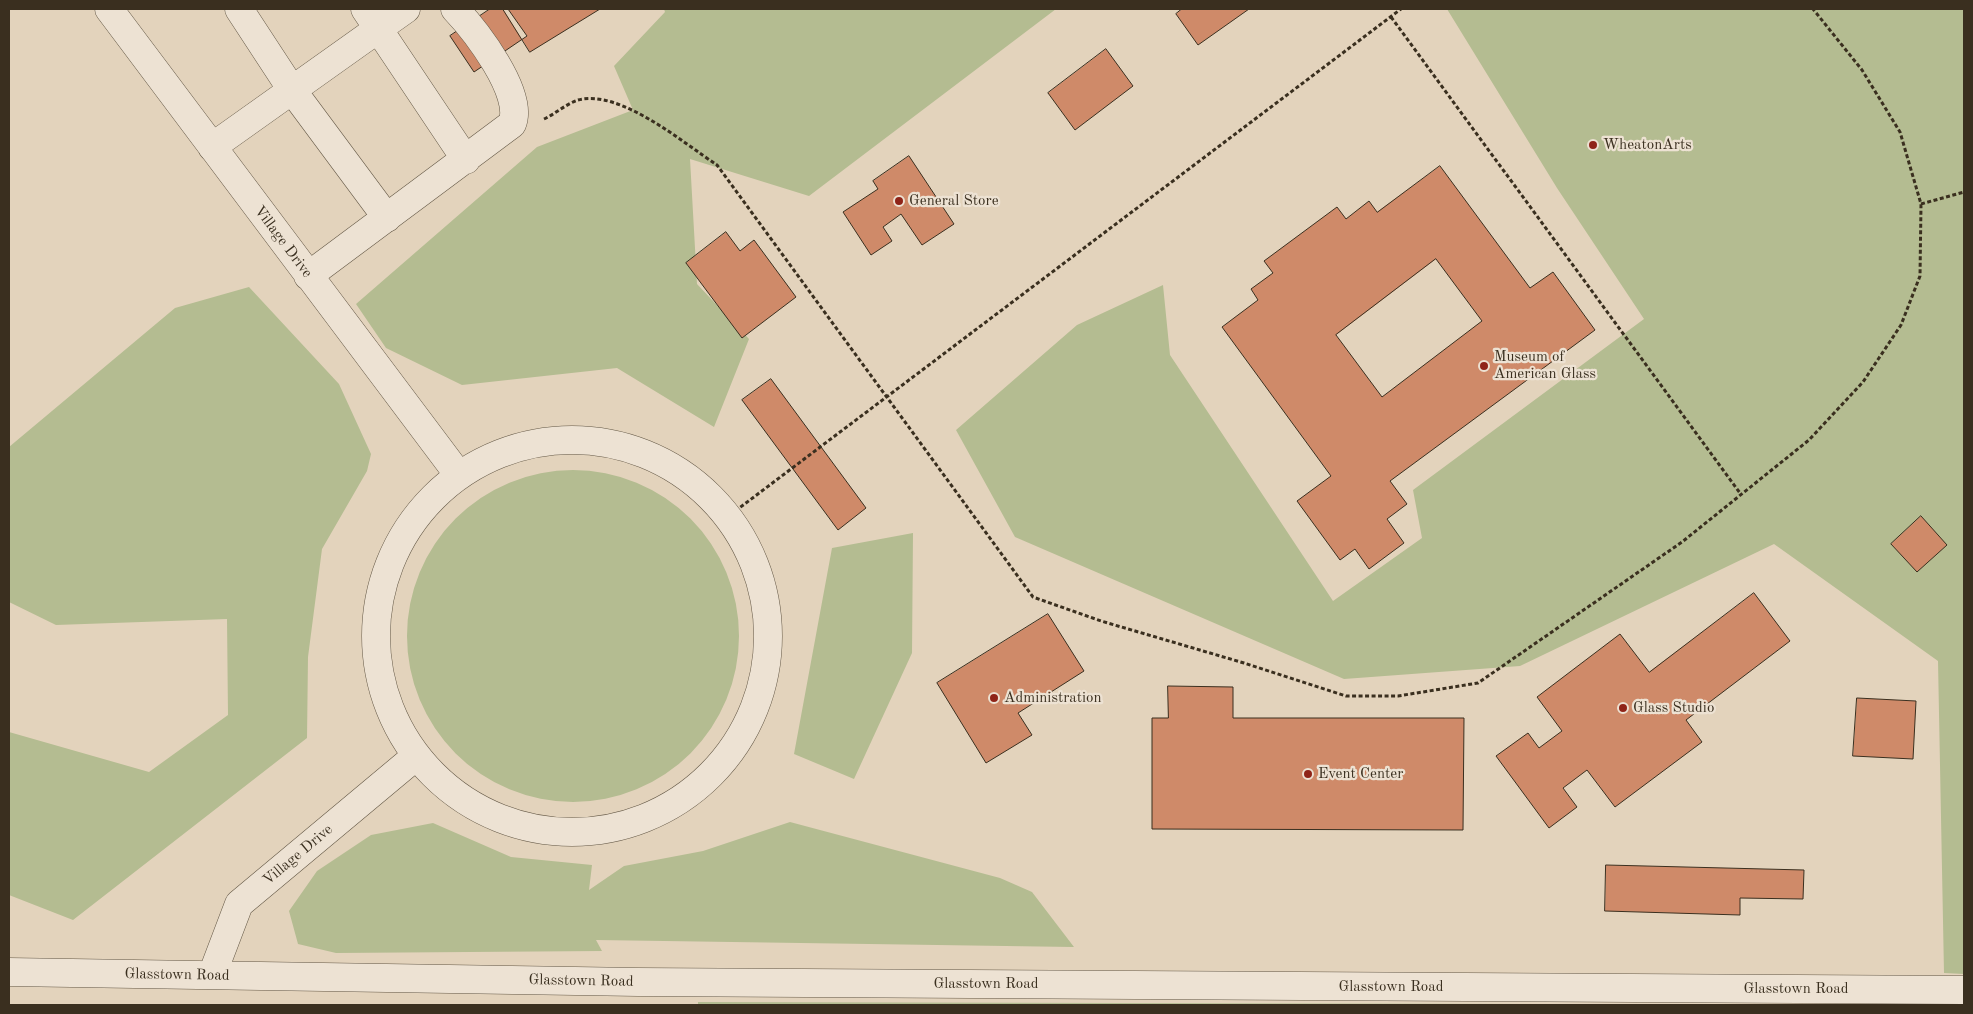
<!DOCTYPE html>
<style>
body{margin:0}
#map{position:relative;width:1973px;height:1014px;overflow:hidden;background:#e3d3bc;font-family:"Old Standard TT",serif}
canvas{display:block}
.frame{position:absolute;inset:0;border:10px solid #3a2f1f;pointer-events:none}
</style>
<div id="map">
<canvas width="1973" height="1014"></canvas>
<div class="frame"></div>
</div>
<script>
const g = document.querySelector('canvas').getContext('2d');
g.lineJoin = 'round';
function paint(path, color) { g.fillStyle = color; g.fill(path, 'evenodd'); }
function trace(path, color, width, dash) { g.strokeStyle = color; g.lineWidth = width; g.lineCap = dash ? 'butt' : 'round'; g.setLineDash(dash || []); g.stroke(path); }
function label(font, color, halo, rows, align = 'center') {
  g.font = font + ' "Old Standard TT",serif'; g.lineWidth = 4.5; g.setLineDash([]); g.textBaseline = 'middle'; g.strokeStyle = halo; g.fillStyle = color; for (const [text, x, y, turn = 0] of rows) {
    g.save(); g.translate(x, y); g.rotate((+turn || 0) * Math.PI / 180); g.textAlign = isNaN(turn) ? turn : align; if (halo) g.strokeText(text, 0, 0); g.fillText(text, 0, 0); g.restore();
  }
}
paint(new Path2D(`
 M664,9H1056L809,196L690,159L697,284L749,339L714,427L617,368L462,385L386,348L356,304L537,147L633,110L614,66L665,12Z
 M1447,9H1964V974L1944,973L1938,661L1774,544L1520,666L1344,679L1015,537L956,430L1077,325L1163,285L1170,355L1333,601L1422,538L1413,490L1644,319L1557,188Z
 M249,287L339,384L371,454L367,471L322,549L308,657L307,738L73,920L9,895V732L149,772L228,715L227,619L56,625L9,602V447L175,308Z
 M407 636a166 166 0 1 1 332 0a166 166 0 1 1-332 0Z
 M913,533L912,653L854,779L794,754L832,548Z
 M790,822L1000,878L1032,892L1074,947L596,940L602,951L336,953L298,944L289,911L317,871L371,835L433,823L511,857L592,865L589,890L624,866L703,851Z
 M698,1002L1951,1005H698Z`), '#b4bc91');
const building = new Path2D(`
 M490,9H508L527,36L474,72L450,36Z
 M503,9H600L530,52Z
 M1182,9H1249L1198,45L1176,14Z
 M1106,49L1133,86L1075,130L1048,93Z
 M909,156L954,224L922,245L901,214L883,227L892,241L871,255L843,212L878,189L873,181Z
 M1440,166L1530,288L1553,272L1595,330L1390,481L1407,504L1387,519L1404,543L1369,569L1355,549L1340,560L1297,501L1331,476L1222,327L1258,300L1251,289L1273,273L1264,261L1337,207L1346,219L1369,201L1377,212ZM1436,259L1482,321L1382,397L1336,335Z
 M726,232L740,251L754,240L796,297L742,338L686,263Z
 M771,379L866,508L838,530L742,400Z
 M1921,516L1947,545L1917,572L1891,544Z
 M1754,593L1790,641L1686,720L1702,742L1615,807L1587,770L1563,788L1577,807L1549,828L1496,756L1528,733L1539,748L1562,731L1537,697L1620,634L1649,672Z
 M1048,614L1084,671L1018,713L1032,735L986,763L937,683Z
 M1168,686L1233,687V718H1464L1463,830L1152,829V718H1168Z
 M1857,698L1916,701L1913,759L1853,756Z
 M1606,865L1804,870L1803,899L1740,898V915L1605,911Z`);
paint(building, '#cf8a69');
trace(building, '#3a2f1f', 1);
const minor = new Path2D(`
 M109,9L458,474
 M239,9L292,90L387,218
 M365,9L466,160
 M212,147L406,9
 M308,276L512,124C525,94 475,30 455,9
 M376 636a196 196 0 1 1 392 0a196 196 0 1 1-392 0Z
 M9,972L638,982L1964,990
 M212,975L239,904L415,757`);
trace(minor, '#645846', 29);
trace(new Path2D(`
 M1391,17L1740,493
 M544,119C555,114 566,104 578,100C620,89 682,142 717,165L1033,597L1101,621L1244,663L1346,696H1398L1478,683L1682,542L1809,440L1863,382L1901,325L1920,276L1921,204L1900,132L1862,70L1813,9
 M1921,204L1964,192
 M730,515L1401,9`), '#3a2f1f', 3, [4, 2.5]);
trace(minor, '#ede2d3', 28);
for (const [x, y, r, color] of [
 [1593,145,5,"#8f2418"],
 [899,201,5,"#8f2418"],
 [1484,366,5,"#8f2418"],
 [994,698,5,"#8f2418"],
 [1623,708,5,"#8f2418"],
 [1308,774,5,"#8f2418"]
]) { const dot = new Path2D(); dot.arc(x, y, r, 0, 2 * Math.PI); g.fillStyle = color; g.fill(dot); trace(dot, '#ede2d3', 2); }
label('15px', '#3a2f1f', '#ede2d3', [
 ["WheatonArts",1603,145],
 ["General Store",909,201],
 ["Museum of",1494,357],
 ["American Glass",1494,374],
 ["Administration",1004,698],
 ["Glass Studio",1633,708],
 ["Event Center",1318,774]
], 'left');
label('15px', '#3a2f1f', '#ede2d3', [
 ["Village Drive",283,242,53],
 ["Village Drive",298,855,-40],
 ["Glasstown Road",177,975,1],
 ["Glasstown Road",581,981,1],
 ["Glasstown Road",986,984],
 ["Glasstown Road",1391,987],
 ["Glasstown Road",1796,989]
]);
</script>
